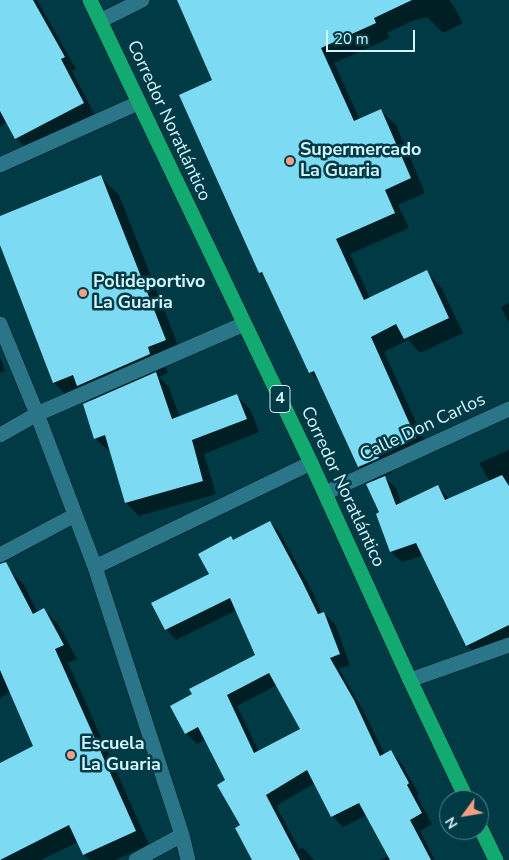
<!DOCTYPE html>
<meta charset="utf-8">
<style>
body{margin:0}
#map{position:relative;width:509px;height:860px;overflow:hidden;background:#003a45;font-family:"Nunito Sans",sans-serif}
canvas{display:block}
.north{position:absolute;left:439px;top:790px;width:50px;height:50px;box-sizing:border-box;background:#003a45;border:1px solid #54858f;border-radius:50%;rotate:238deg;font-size:14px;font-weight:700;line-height:20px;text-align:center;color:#d2f5fe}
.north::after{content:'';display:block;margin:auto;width:18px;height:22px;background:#f49e87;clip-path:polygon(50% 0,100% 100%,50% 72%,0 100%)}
.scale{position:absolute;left:326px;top:30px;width:89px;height:22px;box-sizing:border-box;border:2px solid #d2f5fe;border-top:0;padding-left:6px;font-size:15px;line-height:18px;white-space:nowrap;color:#d2f5fe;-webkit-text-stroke:4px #003a45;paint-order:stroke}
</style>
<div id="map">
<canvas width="509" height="860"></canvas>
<div class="north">N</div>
<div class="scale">20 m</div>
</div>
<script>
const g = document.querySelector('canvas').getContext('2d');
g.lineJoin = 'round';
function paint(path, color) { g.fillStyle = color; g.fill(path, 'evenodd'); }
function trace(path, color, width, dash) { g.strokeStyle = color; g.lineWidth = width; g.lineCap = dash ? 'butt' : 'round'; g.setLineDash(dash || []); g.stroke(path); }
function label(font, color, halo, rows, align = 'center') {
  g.font = font + ' "Nunito Sans",sans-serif'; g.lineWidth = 5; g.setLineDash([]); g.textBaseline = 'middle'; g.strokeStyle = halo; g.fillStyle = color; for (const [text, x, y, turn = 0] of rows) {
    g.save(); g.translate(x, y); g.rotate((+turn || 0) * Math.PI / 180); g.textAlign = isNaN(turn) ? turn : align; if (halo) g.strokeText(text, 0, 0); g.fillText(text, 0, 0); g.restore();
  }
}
paint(new Path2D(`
 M0,0H37L76,69L72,71L95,115L28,150L16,138L7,122L0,127Z
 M178,0H449L453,5L463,23L443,33L427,17L412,21L387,33L390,38L334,63L360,120L381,111L396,125L425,193L398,205L409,228L350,254L370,298L426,272L441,287L463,333L420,353L408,340L384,352L430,453L392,471V473L384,477L396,488L401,503L438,486L449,499L490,482L479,463L509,450V641L478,656L467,645L424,555L402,562L391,552L378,514L381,513L375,482L359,467L320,382L310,372L268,281L260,273L214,81Z
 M101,177L119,195L183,358L165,365L168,373L159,377L169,387L180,418L237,396L250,409L259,432L204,454L216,494L139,516L126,503L111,450L109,451L95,438L93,401L87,395L72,401L54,383L0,242V217Z
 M509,303V323L501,307Z
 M0,357L5,371L0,373Z
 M270,522L280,533L312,591L322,614L324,613L335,624L350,665L339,669L363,710L385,755L391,752L401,763L419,794L417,796L432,824L420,831L435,860H380L389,856L367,815L343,827L332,816L315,783L276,806L299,849L303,848L314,860H253L226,780L206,739L197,744L186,733L257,656L237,610L176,640L166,629L211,575L231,538L234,541ZM277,685L302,729L259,752L237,706Z
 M10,571L24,585L38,613L44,610L58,624L77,659L68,663L149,845L115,860H90L84,854L78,842L41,860H0V764L35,746L11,692L0,698V576Z`), '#0007');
paint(new Path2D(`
 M0,0H33L65,57L61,59L84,103L15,139L0,111Z
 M177,0H412L374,18L376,23L321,48L354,121L381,109L411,178L385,190L395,213L336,239L364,300L427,270L449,318L404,339L396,324L371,337L416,438L378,456L379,458L358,467L314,371L309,373L262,272L259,273L179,95L212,80Z
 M101,175L166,340L148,347L150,354L77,386L73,375L53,383L0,245V216Z
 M156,372L172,419L237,394L247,419L192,440L203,481L125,503L105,435L94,439L83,404Z
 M502,475L509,486V625L466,646L416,543L390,552L376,514L379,512L366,484L385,476L396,505L438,485L445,500Z
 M270,521L302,581L318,614L324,612L340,654L330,658L354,700L380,756L391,750L409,783L407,785L422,813L410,820L431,860H390L359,803L331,817L307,770L266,795L300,860H252L235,828L240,825L217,785L225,780L198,727L185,734L170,706L192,694L189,689L255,655L230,598L165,630L151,603L209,574L198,554L231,536L233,540ZM269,673L300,729L254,753L227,695Z
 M6,562L33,614L44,608L64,645L55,649L136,831L83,855L69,825L0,860V763L33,746L0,670V564Z`), '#7cdbf3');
const minor = new Path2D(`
 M100,21L142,0
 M0,165L138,103
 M0,324L37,414L95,567L182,835L188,860
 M0,435L37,414L244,324
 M325,493L509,409
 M0,555L75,515
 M95,567L311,463
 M410,680L509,645
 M136,860L182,835`);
const trunk = new Path2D(`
 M90,0L311,463L410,680L467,800
 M479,825L496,860`);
trace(minor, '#001f26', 16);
trace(trunk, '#001f26', 16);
trace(minor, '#2a7587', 15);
trace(trunk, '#13aa72', 15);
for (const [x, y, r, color] of [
 [290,161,5,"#f49e87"],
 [83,293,5,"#f49e87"],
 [71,755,5,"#f49e87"]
]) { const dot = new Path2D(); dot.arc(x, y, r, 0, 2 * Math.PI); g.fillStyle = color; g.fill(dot); trace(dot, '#003a45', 2); }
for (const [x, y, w] of [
 [280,399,20]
]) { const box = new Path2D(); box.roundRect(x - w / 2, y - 13.5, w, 27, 4); g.fillStyle = '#003a45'; g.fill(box); trace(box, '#d2f5fe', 1); }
label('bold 16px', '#d2f5fe', null, [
 ["4",280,399]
]);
label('18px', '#d2f5fe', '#003a45', [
 ["Corredor Noratlántico",168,121,65],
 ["Calle Don Carlos",423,428,-25],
 ["Corredor Noratlántico",342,487,65]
]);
label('bold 18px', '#d2f5fe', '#003a45', [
 ["Supermercado",300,151],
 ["La Guaria",300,172],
 ["Polideportivo",93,283],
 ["La Guaria",93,304],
 ["Escuela",81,745],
 ["La Guaria",81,766]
], 'left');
</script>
